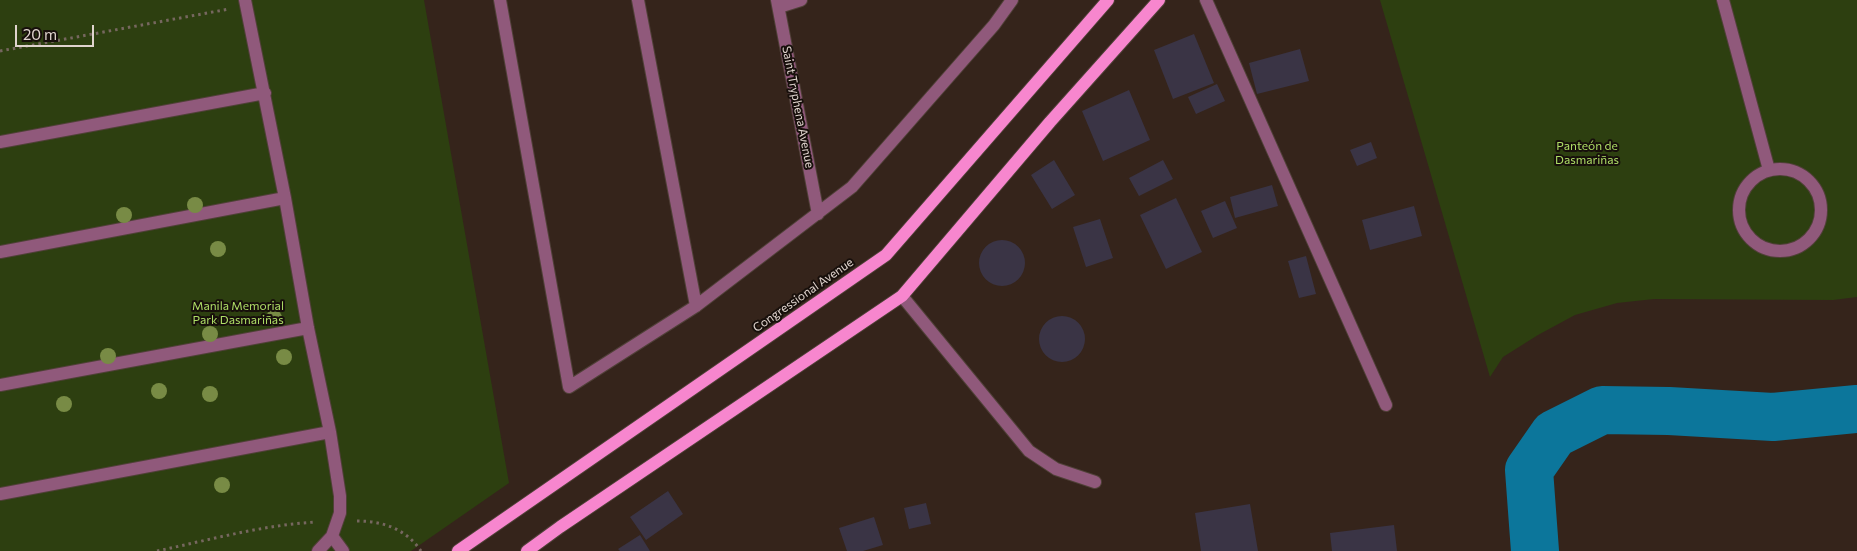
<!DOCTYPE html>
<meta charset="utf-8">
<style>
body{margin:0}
#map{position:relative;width:1857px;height:551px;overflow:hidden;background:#35241b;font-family:Commissioner,sans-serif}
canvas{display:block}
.scale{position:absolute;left:15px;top:25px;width:79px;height:22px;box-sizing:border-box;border:2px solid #e0d4ce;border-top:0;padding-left:6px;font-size:15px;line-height:18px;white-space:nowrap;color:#e0d4ce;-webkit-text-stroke:4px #170f0b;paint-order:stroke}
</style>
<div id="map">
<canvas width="1857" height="551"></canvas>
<div class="scale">20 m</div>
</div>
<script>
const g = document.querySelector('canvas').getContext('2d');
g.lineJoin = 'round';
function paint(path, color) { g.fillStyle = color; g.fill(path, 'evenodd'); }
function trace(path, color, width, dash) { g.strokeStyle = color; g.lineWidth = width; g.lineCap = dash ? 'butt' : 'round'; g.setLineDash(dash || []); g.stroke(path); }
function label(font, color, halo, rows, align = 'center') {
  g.font = font + ' Commissioner,sans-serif'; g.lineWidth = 4; g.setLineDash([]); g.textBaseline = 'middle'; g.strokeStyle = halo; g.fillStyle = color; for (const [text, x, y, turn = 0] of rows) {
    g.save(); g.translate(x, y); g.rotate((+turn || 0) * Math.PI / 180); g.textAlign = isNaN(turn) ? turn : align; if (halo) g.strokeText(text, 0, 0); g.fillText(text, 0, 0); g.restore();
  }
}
paint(new Path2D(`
 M0,0H424L509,483L411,551H0Z
 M1380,0H1857V297L1833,300L1654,299L1617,303L1575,315L1538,335L1503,357L1490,377Z`), '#2d3f10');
trace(new Path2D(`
 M1535,551L1529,470L1554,434L1602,410L1669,411L1773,417L1857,409`), '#0c769b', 48);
paint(new Path2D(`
 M1194,34L1214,83L1173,99L1154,50Z
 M1300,49L1309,81L1257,94L1249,63Z
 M1217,84L1225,101L1196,114L1188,97Z
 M1129,90L1150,140L1103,161L1082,111Z
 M1371,142L1377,158L1357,166L1350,150Z
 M1054,160L1075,195L1052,209L1031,175Z
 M1163,160L1173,179L1139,196L1129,178Z
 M1272,185L1278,206L1235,218L1230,197Z
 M1176,198L1202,252L1166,269L1140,215Z
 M1225,201L1237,228L1213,238L1201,211Z
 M1414,206L1422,236L1370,250L1362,220Z
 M1100,219L1113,258L1086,267L1073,227Z
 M979 263a23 23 0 1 1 46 0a23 23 0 1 1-46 0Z
 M1306,256L1316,294L1299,298L1288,261Z
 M1039 339a23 23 0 1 1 46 0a23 23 0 1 1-46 0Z
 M668,491L683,514L646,540L630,517Z
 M926,503L931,524L909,529L904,508Z
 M1250,504L1258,551H1201L1195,513Z
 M874,517L883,545L863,551H847L839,528Z
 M1394,525L1397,551H1332L1330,533Z
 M640,535L650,551H620L618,549Z`), '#3a3445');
const minor = new Path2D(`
 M245,0L285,198L308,328L330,432L340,496V513L332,536L318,551
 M500,0L569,387L696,306L852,187L994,25L1012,0
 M638,0L696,306
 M777,0L818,214
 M1206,0L1386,405
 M1723,0L1769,170
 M779,7L801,0
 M0,142L265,93
 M1739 210a41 41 0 1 1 82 0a41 41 0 1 1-82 0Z
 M0,252L285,198
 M902,296L1029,451L1056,469L1095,482
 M0,385L308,328
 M0,494L330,432
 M332,536L343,551`);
const major = new Path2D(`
 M458,551L886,255L1108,0
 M527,551L560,527L902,296L1050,122L1159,0`);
trace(minor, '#504038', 14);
trace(major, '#504038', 14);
trace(new Path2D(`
 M0,51L229,9
 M357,521C383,521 406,529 421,551
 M157,551C209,540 263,525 316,522`), '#76675f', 3, [2.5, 4]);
trace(minor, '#90597b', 12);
trace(major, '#f786ce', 12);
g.fillStyle = '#788b45';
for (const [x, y] of [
 [195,205],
 [124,215],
 [218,249],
 [274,318],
 [210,334],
 [108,356],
 [284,357],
 [159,391],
 [210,394],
 [64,404],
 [222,485]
]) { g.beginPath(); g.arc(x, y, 8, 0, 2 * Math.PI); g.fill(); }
label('12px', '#e0d4ce', '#170f0b', [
 ["Saint Tryphena Avenue",798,107,79],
 ["Congressional Avenue",803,295,-35]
]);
label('12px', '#afdf67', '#170f0b', [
 ["Panteón de",1587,146],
 ["Dasmariñas",1587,160],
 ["Manila Memorial",238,306],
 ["Park Dasmariñas",238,320]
]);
</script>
